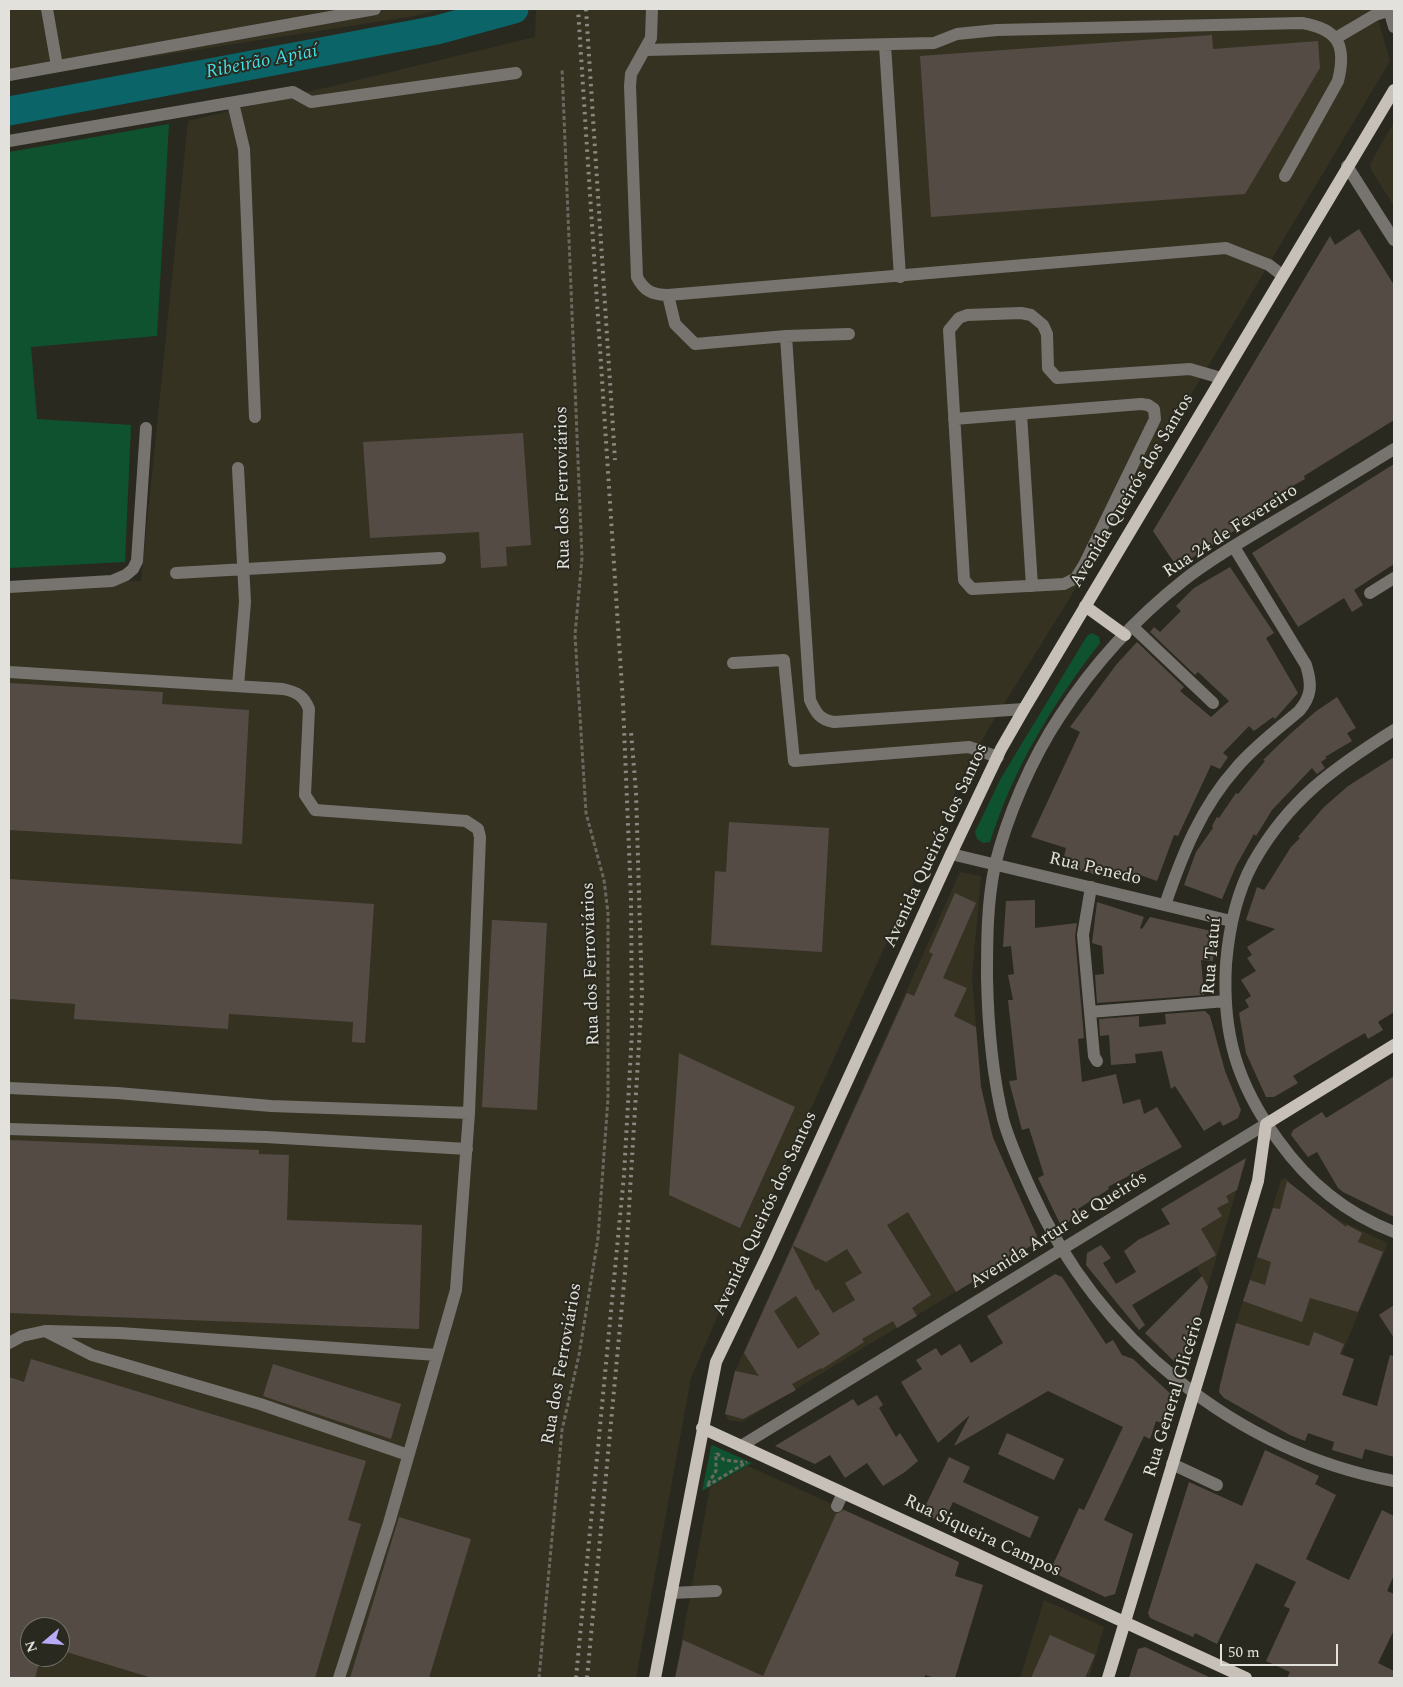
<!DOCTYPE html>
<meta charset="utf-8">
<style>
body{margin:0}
#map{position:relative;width:1403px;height:1687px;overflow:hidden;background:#2a291f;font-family:Spectral,serif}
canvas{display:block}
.frame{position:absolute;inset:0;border:10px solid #e2e1db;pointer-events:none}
.north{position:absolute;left:20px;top:1617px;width:50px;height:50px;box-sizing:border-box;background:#2a291f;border:1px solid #74736a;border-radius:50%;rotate:252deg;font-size:14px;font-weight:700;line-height:20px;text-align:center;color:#e2e1db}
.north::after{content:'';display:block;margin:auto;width:18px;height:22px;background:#b8abf7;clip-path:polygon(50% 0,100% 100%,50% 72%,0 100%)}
.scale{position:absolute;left:1220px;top:1644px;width:118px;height:22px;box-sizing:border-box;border:2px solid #e2e1db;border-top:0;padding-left:6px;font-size:15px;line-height:18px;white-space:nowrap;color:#e2e1db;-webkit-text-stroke:4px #2a291f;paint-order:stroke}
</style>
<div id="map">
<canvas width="1403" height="1687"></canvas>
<div class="frame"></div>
<div class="north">N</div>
<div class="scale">50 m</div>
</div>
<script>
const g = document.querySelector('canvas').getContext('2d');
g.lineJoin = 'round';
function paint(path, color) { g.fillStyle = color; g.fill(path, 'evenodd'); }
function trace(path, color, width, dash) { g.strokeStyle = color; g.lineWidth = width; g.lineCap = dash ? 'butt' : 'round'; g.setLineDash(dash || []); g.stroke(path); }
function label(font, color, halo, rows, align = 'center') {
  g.font = font + ' Spectral,serif'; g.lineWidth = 4; g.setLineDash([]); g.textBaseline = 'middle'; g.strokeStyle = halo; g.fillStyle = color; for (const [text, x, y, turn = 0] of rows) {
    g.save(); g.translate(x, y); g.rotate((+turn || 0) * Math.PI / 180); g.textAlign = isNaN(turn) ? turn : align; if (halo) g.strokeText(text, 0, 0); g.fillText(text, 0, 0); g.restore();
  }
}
paint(new Path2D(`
 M9,9H441L415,16L9,79Z
 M536,9H1375L1390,61L1068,601L989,728L963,775L737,1271L691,1378L636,1678H9V584L141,581L188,121L535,37ZM30,1627H60V1657H30Z
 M1394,122V206L1371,170L1370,164Z
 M960,872L981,876L972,977L981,1087L990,1128L1004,1164L1037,1236L1034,1244L742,1422L728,1420L725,1414L735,1371Z
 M1240,1161L1244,1165L1186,1360L1176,1363L1145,1333L1202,1276L1161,1209Z
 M1286,1178L1291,1185L1330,1216L1388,1243L1305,1441L1290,1435L1224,1398L1219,1392L1229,1346L1281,1180Z
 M748,1466L959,1562L924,1678H675L710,1487Z
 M1044,1600L1104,1627L1089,1678H1020Z`), '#353222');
paint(new Path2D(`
 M169,124L157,336L31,347L37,419L131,425L125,562L9,568V152Z
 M1092,633L1099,637L1100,643C1053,703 1013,769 990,842L983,843L977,839L975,832L1001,778L1087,636Z
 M712,1445L752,1463L702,1491L711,1447Z`), '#0f5230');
trace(new Path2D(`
 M9,111L437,30L514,9`), '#0a6468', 29);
paint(new Path2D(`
 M1212,35L1213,49L1318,41L1320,68L1245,194L931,217L920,56Z
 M1359,229L1394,285V420L1304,476L1305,479L1264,502L1269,509L1177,567L1153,531L1330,236L1335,245Z
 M523,433L531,545L506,547L507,566L481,568L479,532L370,538L363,442Z
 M1394,464V564L1354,590L1363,605L1352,612L1344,598L1298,627L1252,553Z
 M1230,567L1274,633L1266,638L1298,693L1275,719L1273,717L1254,731L1249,726L1223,753L1228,757L1220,769L1211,765L1178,836L1174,835L1157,881L1140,875L1137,885L1062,866L1066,848L1031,837L1080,732L1070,727L1116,665L1137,642L1184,687L1180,691L1211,717L1229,701L1198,672L1195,675L1150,632L1154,627L1160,632L1181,611L1176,606L1194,588Z
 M9,683L163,692L162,704L249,710L242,844L9,830Z
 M1337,697L1356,728L1347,733L1352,741L1325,757L1327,758L1321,762L1325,768L1317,774L1312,768L1272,810L1256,836L1254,834L1236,866L1222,899L1184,885L1196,852L1213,828L1212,826L1217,817L1219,818L1236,793L1238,794L1265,761L1263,760L1289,735L1315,712Z
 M1394,757V1012L1378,1022L1383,1030L1368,1039L1365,1033L1344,1045L1293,1076L1298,1083L1274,1097H1266L1246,1053L1239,1013L1249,1007L1245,1000L1251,996L1241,980L1256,971L1247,958L1252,955L1247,947L1275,929L1246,920L1257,887L1264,890L1291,847L1300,838L1298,837L1324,807L1348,786Z
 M729,822L829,828L822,952L711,945L715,871L726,872Z
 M9,879L374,904L365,1043L352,1042L353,1022L229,1014L228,1029L74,1019L75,1004L9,999Z
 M955,893L976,903L943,978L967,988L954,1016L976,1027L981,1087L993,1138L1037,1236L1034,1244L956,1292L908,1212L887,1225L931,1295L912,1308L917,1316L897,1328L893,1321L862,1339L864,1342L822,1369L821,1368L792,1384L796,1390L743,1419L725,1414L735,1371L759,1376L744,1353L907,993L914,996L933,954L929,952ZM792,1245L826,1262L847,1249L862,1273L845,1283L855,1300L833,1313L818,1289L816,1291ZM796,1296L820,1334L798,1349L774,1311Z
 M1035,900V928L1077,923L1075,936L1084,1038L1078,1039L1082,1082L1116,1074L1123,1104L1140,1099L1144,1114L1157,1107L1182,1147L1108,1187L1109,1189L1078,1209L1081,1215L1061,1226L1038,1178L1044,1175L1029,1128L1022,1130L1009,1081L1017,1080L1008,1000H1013L1008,975L1014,974L1011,946L1003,947L1006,901Z
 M1097,902L1144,917L1140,928L1142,929L1150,917L1211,931L1214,936L1213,961L1201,960L1204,995L1097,1003L1095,975L1104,974L1102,946L1092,943Z
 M492,920L547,923L537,1110L482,1107Z
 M1205,1011L1210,1016L1225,1071L1241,1110L1238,1118L1223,1126L1220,1121L1204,1131L1175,1086L1171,1089L1162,1051L1135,1054L1136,1063L1111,1065L1109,1035L1100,1036L1099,1019L1139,1016V1027L1166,1024L1165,1014Z
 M679,1053L795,1107L740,1228L669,1195Z
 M1394,1076V1217L1343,1192L1338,1188L1317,1152L1308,1157L1291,1135L1293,1130L1322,1112L1326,1118Z
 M9,1140L259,1150V1154L289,1155L287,1220L422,1225L419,1329L9,1313Z
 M1246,1158L1237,1190L1226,1196L1229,1202L1217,1208L1222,1216L1201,1229L1216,1255L1132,1305L1145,1325L1139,1330L1086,1265L1087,1253L1101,1245L1111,1258L1103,1263L1116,1284L1136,1272L1124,1251L1138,1240L1170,1224L1161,1209Z
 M1287,1181L1346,1227L1347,1225L1362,1233L1358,1242L1383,1252L1358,1312L1310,1298L1302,1322L1243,1301L1250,1280L1265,1285L1271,1262L1257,1257L1273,1208L1280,1209Z
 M1055,1274L1062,1277L1106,1344L1113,1340L1122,1355L1133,1359L1174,1397L1175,1401L1167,1425L1156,1421L1150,1439L1144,1436L1104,1520L1133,1534L1115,1594L1105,1597L1050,1571L1079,1508L1084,1510L1123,1427L1048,1391L954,1446L970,1415L938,1443L901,1382L922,1369L916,1360L936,1348L941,1356L960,1344L971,1363L1003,1343L987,1316Z
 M1202,1276L1208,1287L1186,1360L1176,1363L1145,1333Z
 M1394,1305V1338L1379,1315Z
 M1236,1323L1309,1346L1314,1332L1344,1344L1340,1354L1354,1359L1342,1395L1377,1406L1390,1355L1394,1356V1457L1365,1449L1362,1459L1332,1450L1334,1442L1308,1433L1305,1441L1290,1435L1224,1398L1219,1392L1220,1385Z
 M31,1359L366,1461L348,1520L361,1524L315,1678H152L60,1650V1627H30V1657H41L35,1678H9V1377L24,1382Z
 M273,1364L401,1404L391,1439L263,1396Z
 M877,1395L883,1405L879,1408L896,1437L900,1433L918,1461L905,1472L883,1486L867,1463L845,1478L830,1455L815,1464L775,1446L853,1399L858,1406Z
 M1007,1433L1064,1459L1054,1480L998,1454Z
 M1265,1450L1319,1476L1315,1484L1336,1495L1306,1559L1328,1570L1349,1580L1382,1510L1394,1516V1575L1387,1591L1394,1594V1630L1378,1663L1394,1671V1678H1287L1290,1672L1266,1661L1290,1609L1284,1606L1296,1582L1256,1563L1217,1644L1195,1633L1193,1637L1150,1618L1148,1613L1189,1482L1242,1506Z
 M949,1457L970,1467L963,1482L1039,1517L1030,1538L953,1502L943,1523L922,1513Z
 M844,1510L959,1562L955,1576L983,1585L955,1678H935L925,1675L924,1678H675L683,1640L763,1676L836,1514Z
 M399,1517L471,1539L429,1678H350Z
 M1050,1635L1095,1655L1085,1678H1031Z
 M1145,1647L1162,1655L1211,1678H1129L1138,1649Z`), '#554b45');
trace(new Path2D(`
 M717,1453L724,1460L743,1462
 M708,1484L716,1471V1453
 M707,1486L747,1462
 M539,1678L562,1430L579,1355L598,1238L608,1098V913L604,880L586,813L575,635L582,558L562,68`), '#6a6960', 3, [4, 2.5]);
trace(new Path2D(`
 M47,9L57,66
 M652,9L651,38L631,74L630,86L637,277C644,291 653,295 668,295L1226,248L1269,265L1282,275
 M1389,9L1394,27
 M1336,38L1375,15L1390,10
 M885,45L900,277
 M646,50L934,43L957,34L997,30L1302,23C1338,29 1347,45 1338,81L1285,176
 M9,75L375,9
 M233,103L244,149L255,417
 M9,141L293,92L311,102L516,73
 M1347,166L1394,240
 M668,295L675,324L695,344L786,336L849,334
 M786,336L810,700C816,713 820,720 834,722L1024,709
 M1021,414L1032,586
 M954,419L1141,404L1148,405L1154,409L1155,419L1084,565L1076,578L1064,584L972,589L964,580L949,330L959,318L967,315L1021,313L1031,315L1043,325L1047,334L1048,368L1057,378L1190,369L1221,378
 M1394,449C1352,475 1309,501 1267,526C1239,543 1209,560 1184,580C1136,618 1093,665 1060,716C1032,758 1007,816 995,865C987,902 987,941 987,978C988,1025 992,1073 1003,1119C1010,1144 1021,1168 1032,1192C1098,1339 1235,1451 1394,1481
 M176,573L440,558
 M9,587L112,581L126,575L133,569L137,561L146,428
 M1370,593L1394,578
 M1133,627L1213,703
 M733,663L784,660L794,761L969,747L998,757
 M9,672L283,689C297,692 304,696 309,709L305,795L315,810L466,821L478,829L480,837L469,1113L456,1290L389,1523L339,1678
 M238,686L245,602L238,468
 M1394,730C1334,768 1289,799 1253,863C1236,894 1229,928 1226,964C1222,1034 1237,1084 1278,1140C1309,1183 1345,1213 1394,1232
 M951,854L1231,921
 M1091,887L1083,935L1094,1056L1097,1061
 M1165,905C1182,855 1201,807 1237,767C1255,746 1278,729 1299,711C1312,696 1312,684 1306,665L1234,547
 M1090,1012L1226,1001
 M9,1088L117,1093L271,1106L469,1113
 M9,1129L266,1137L467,1149
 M48,1331L120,1333L437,1355
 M9,1343L22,1336L45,1331L92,1355L260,1404L408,1455
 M741,1446L1266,1124
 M1172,1464L1217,1485
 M837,1506L843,1493
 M671,1593L716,1591`), '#777470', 12);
trace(new Path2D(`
 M1085,606L1125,635
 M702,1428L1246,1678
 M655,1678L716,1362L767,1256L951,854L1001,749L1024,709L1394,90
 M1108,1678L1258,1181L1266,1124L1394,1045`), '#c7c0b8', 12);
trace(new Path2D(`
 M586,9L615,460
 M576,1678L624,1175L632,1032L631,898L623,703L578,9
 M587,1678L625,1273L642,995L636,792L631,732`), '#8a8981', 4, [2.5, 5]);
label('18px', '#e2e1db', '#2a291f', [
 ["Rua dos Ferroviários",564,488,-91],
 ["Avenida Queirós dos Santos",1133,491,-59],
 ["Rua 24 de Fevereiro",1231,532,-33],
 ["Avenida Queirós dos Santos",937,846,-65],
 ["Rua Penedo",1095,870,13],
 ["Rua Tatuí",1213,956,-85],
 ["Rua dos Ferroviários",592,964,-92],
 ["Avenida Queirós dos Santos",766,1214,-65],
 ["Avenida Artur de Queirós",1059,1231,-32],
 ["Rua dos Ferroviários",563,1364,-80],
 ["Rua General Glicério",1175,1397,-73],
 ["Rua Siqueira Campos",982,1537,25]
]);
label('italic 19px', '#44dde4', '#2a291f', [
 ["Ribeirão Apiaí",262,63,-11]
]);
</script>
